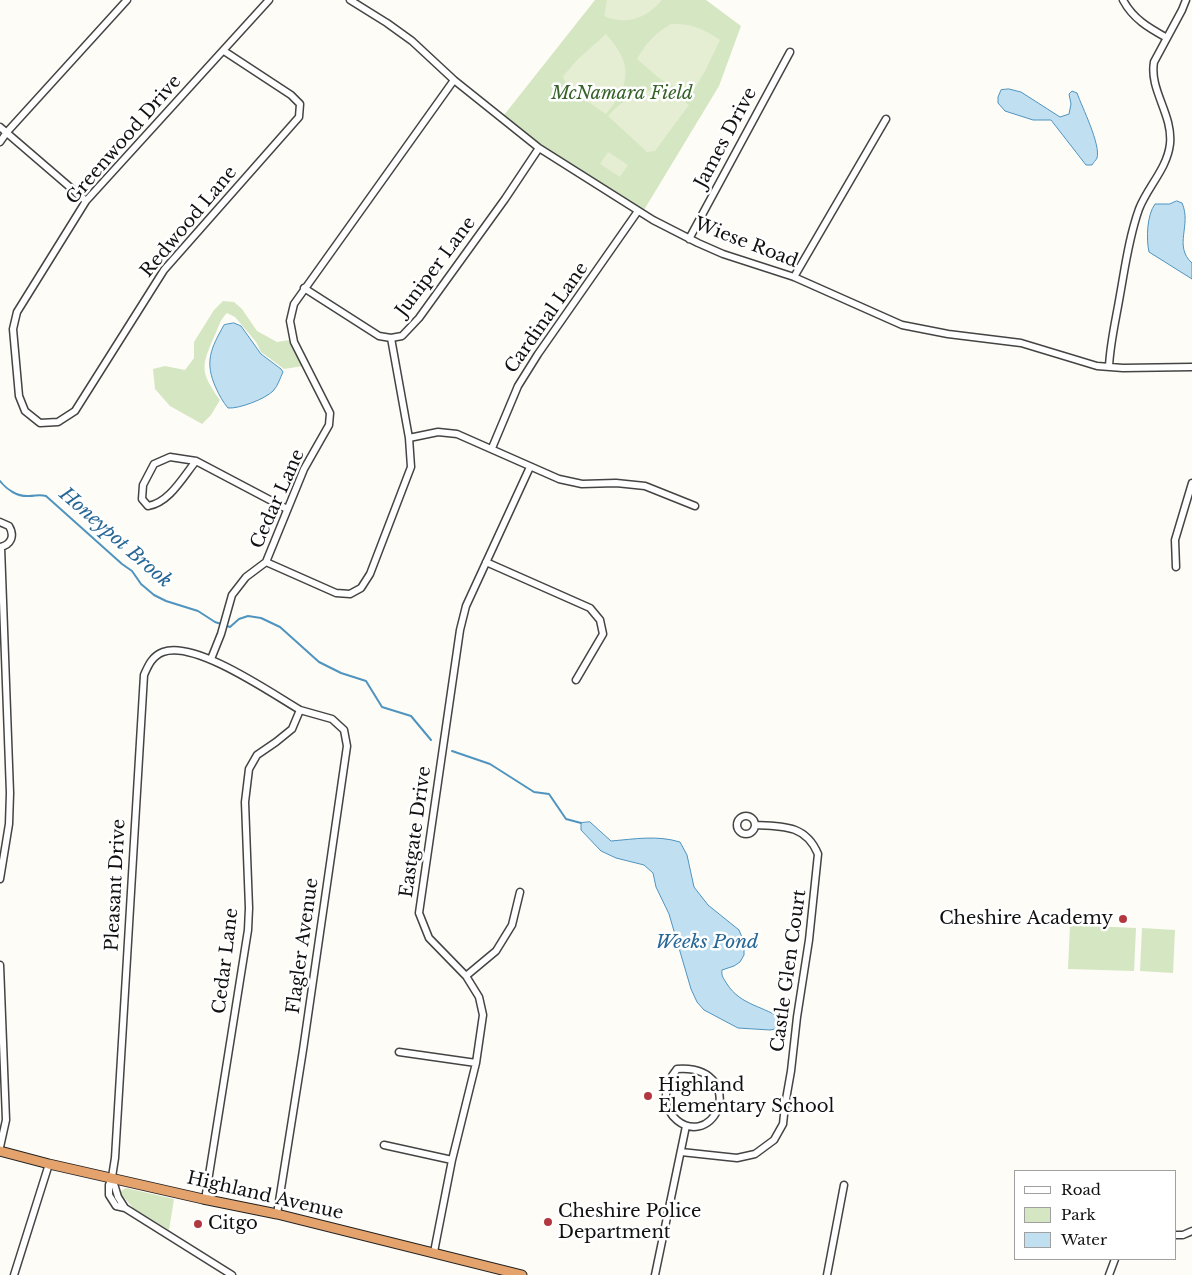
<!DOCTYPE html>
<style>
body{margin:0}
#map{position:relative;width:1192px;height:1275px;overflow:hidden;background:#fefcf6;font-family:"Libre Baskerville",serif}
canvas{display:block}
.legend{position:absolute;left:1014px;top:1170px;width:162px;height:90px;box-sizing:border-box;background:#fff;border:1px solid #a0a0a0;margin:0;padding:6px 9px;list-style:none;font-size:15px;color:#111}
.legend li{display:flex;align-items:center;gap:10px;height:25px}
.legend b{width:25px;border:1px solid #a0a0a0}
</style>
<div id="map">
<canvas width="1192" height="1275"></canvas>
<ul class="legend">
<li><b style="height:6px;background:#fff"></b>Road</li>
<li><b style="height:14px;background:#d5e6c2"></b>Park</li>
<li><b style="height:14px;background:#c0dff0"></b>Water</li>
</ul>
</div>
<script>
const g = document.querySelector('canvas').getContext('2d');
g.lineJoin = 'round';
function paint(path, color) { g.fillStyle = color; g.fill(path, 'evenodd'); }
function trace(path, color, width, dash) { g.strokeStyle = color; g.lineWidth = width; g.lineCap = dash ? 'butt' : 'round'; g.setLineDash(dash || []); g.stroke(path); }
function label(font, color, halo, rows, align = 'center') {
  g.font = font + ' "Libre Baskerville",serif'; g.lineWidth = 5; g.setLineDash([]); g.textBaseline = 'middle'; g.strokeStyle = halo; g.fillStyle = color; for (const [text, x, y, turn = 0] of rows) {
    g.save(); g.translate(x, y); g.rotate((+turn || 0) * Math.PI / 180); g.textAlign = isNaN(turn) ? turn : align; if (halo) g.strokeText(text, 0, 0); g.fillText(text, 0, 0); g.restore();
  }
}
paint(new Path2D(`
 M595,0H706L741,26L719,86L644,210L539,144L504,115Z
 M223,301L234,302L242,309L257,331L277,342L289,340L303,366L284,369L261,352L256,342L235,317L227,313C220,319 218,329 214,337C201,367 200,372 220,400L211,415L202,424L170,406L155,389L153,369L165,366L185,370L194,358V342L214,310Z
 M1070,925L1136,928L1134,971L1068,969Z
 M1142,928L1175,930L1173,973L1140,971Z
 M126,1188L174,1199L169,1230L133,1208L121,1194V1191Z`), '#d5e6c2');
paint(new Path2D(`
 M607,0H662C647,18 626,26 604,16Z
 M671,24C693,24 702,28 720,40L705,71L693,91L684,92L660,79L637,59C646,43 655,33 671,24Z
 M606,34C633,64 631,84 606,114L577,94L564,80L563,76L578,59Z
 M658,89L674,94L689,105L655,151L647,152L608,116C622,100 637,92 658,89Z
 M608,152L628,165L620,177L600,164Z`), '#e5eed3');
const water = new Path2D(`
 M1009,89L1021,92L1060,117L1069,114L1071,104L1069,94L1072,91L1077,93C1082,107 1101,145 1097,158C1097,159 1092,164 1092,165H1086L1051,120H1033L1005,111L998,103V97L1001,90Z
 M1177,201L1182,203C1192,225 1173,246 1192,263V279L1149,252C1146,238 1147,215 1155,204H1169Z
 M234,323L241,326L261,354L281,369L283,372C280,378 278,386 273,391C265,399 239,409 228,408C223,402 219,395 216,388C204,362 211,348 224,325Z
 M590,822L611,841C635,839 657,835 680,842L687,855L694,887L708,905L739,930L744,942V955L740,962L734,966L722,970C721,976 724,979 727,984C741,1006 765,1006 783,1020L781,1028L770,1030L738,1028L704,1010L697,1002L691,989L669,914L656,887L653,873L644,865L616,858L601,851L581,830V823Z`);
paint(water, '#c0dff0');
trace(water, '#4f94bf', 1);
trace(new Path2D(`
 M0,481C7,490 18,497 29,496C36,496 39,494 46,496L122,564L132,571L141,584L154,595L166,601L198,611L215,622L230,627L239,619L248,616L261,618L280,627L319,662L341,673L366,681L382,707L411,716L431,740
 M452,751L490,764L534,792L549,794L566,819L581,823`), '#4f94bf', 2);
const minor = new Path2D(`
 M350,0L387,23L412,41L454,80L539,148L653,220L698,243L723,254L794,277L902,325L948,334L1021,343L1097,366L1123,368L1192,367
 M1123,0C1133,19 1149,28 1167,38
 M224,51L291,95L300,104L299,117L164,270L75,411L58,422L40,423L25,411L19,396L13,329L17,312L86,201L269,0
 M0,127L86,201
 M0,142L7,132L127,0
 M689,239L790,52
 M794,277L886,119
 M304,288L379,336L391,338L402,336L419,318L505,199L539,148
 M1109,367C1110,343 1116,319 1120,295C1125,267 1129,237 1139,209C1148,186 1167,169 1170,144C1173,114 1149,90 1154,62L1182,10L1186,0
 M409,438L438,432L457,434L559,479L582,484L616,483L645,486L695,506
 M492,448L518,386L538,354L638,211
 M170,457L196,461C183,477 169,503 148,506L142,499L143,485L154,464Z
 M196,461L287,509
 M0,522L9,526C15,536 11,545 0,547
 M266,562L336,593L350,594L361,588L370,574L411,467L409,438L391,338
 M486,562L590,608L600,620L603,634L576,680
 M1176,567L1175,540L1192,483
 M211,659L221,634L232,595L246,577L266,562L304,469L329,425L330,413L294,342L290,321L294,304L454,80
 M737 825a9 9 0 1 1 18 0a9 9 0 1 1-18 0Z
 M0,879L9,824L10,793L1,547
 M0,965L6,1120L0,1147
 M466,976L496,951L512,925L520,892
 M399,1052L476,1063
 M677,1069C691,1068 706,1070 715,1083C720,1091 721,1100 718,1109C699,1151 642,1111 677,1069Z
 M384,1145L452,1160
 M681,1152L737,1158L755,1154L774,1140L783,1124L785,1105L791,1071L797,1017L809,940L818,854C806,825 783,826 755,825
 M112,1177L118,1197L125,1208
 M205,1200L248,930L249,908L245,802L249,769L257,755L276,742L292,729L300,710C271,693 195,640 163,652C152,656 148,666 144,675L115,1158L112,1177L109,1185V1195L116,1206L125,1208L232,1275
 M277,1214L303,1050L347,746L344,730L332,719L300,710
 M1176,1235H1183L1192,1231
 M434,1252L452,1160L476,1063L483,1015L479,997L466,976L429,938L419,913L460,630L466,606L530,467
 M14,1275L49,1164
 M655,1275L686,1126
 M827,1275L844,1185
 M1109,1275L1115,1259`);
const highway = new Path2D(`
 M0,1151L49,1164L203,1199L277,1214L522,1275`);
trace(minor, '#444', 9);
trace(highway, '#222', 11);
trace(minor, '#fff', 6);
trace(highway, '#e4a26d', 9);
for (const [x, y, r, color] of [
 [1123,919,5,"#b2373f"],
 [648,1096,5,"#b2373f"],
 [548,1222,5,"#b2373f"],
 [198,1224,5,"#b2373f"]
]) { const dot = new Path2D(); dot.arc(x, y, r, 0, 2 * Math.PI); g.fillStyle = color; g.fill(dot); trace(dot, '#fff', 2); }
label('italic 18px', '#346227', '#fff', [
 ["McNamara Field",622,94]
]);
label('18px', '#111', '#fff', [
 ["James Drive",726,138,-62],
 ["Greenwood Drive",124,140,-49],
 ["Redwood Lane",189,222,-50],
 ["Wiese Road",746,243,21],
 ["Juniper Lane",436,267,-53],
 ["Cardinal Lane",547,318,-55],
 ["Cedar Lane",278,499,-66],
 ["Eastgate Drive",416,832,-82],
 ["Pleasant Drive",116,885,-87],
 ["Flagler Avenue",303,946,-82],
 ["Cedar Lane",226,961,-83],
 ["Castle Glen Court",789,971,-82],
 ["Highland Avenue",265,1196,13]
]);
label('18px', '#111', '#fff', [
 ["Cheshire Academy",1113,919,"right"],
 ["Highland",658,1086],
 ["Elementary School",658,1107],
 ["Cheshire Police",558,1212],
 ["Department",558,1233],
 ["Citgo",208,1224]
], 'left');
label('italic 19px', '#276796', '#fff', [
 ["Honeypot Brook",115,538,41],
 ["Weeks Pond",707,943]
]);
</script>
